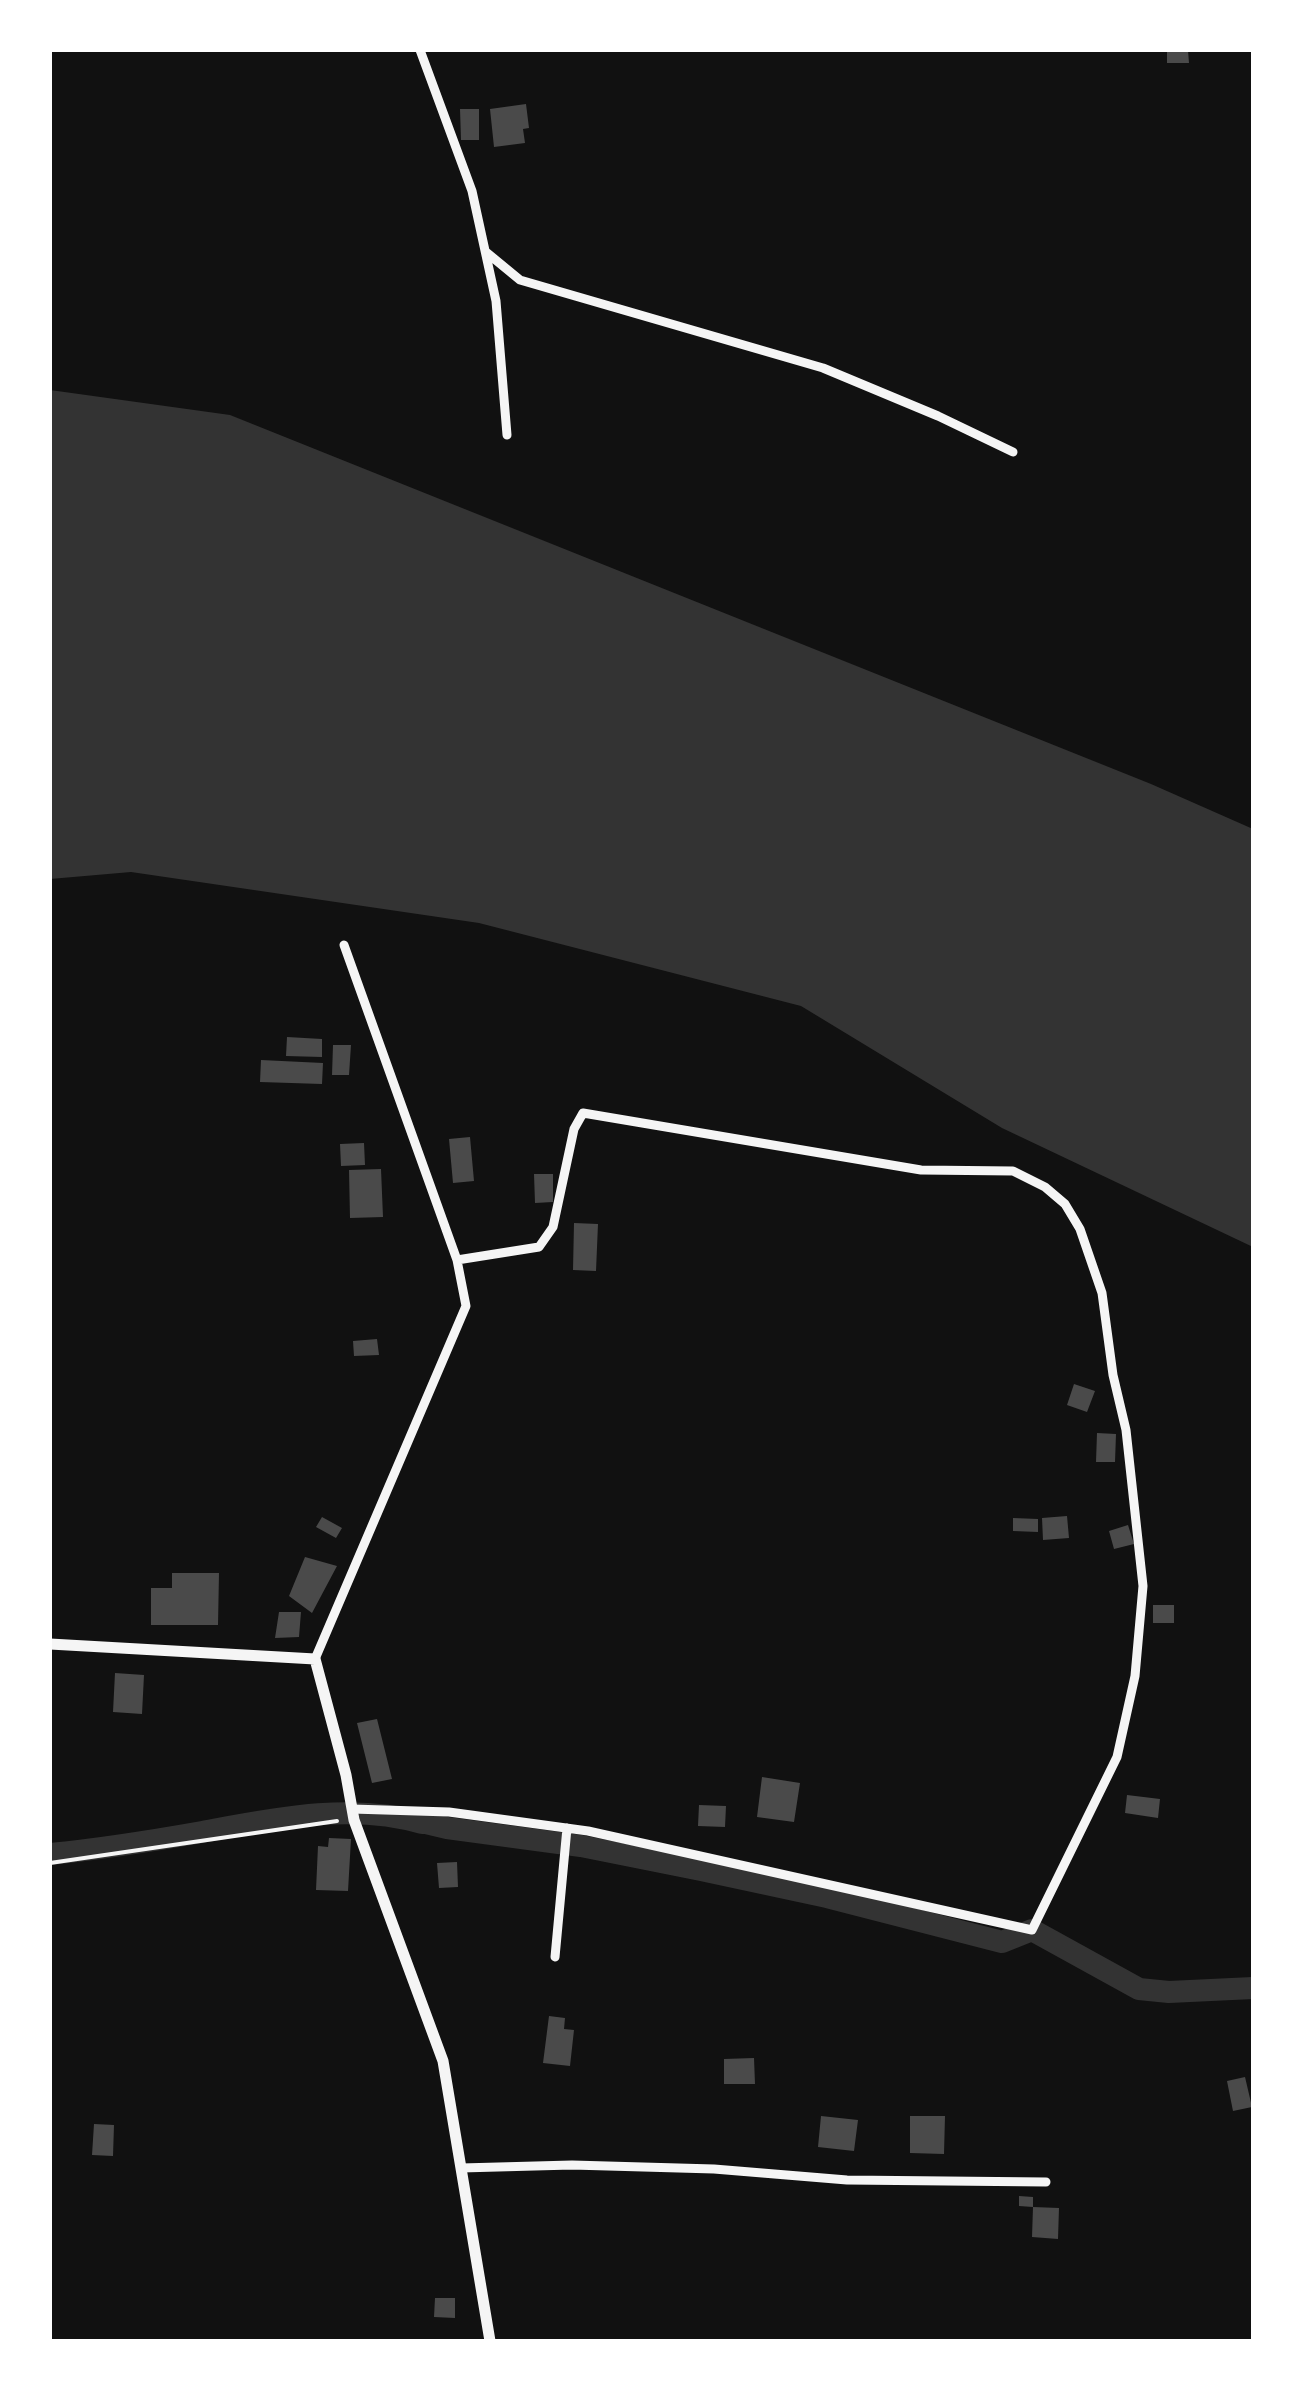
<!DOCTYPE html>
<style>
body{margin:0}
#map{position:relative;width:1303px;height:2391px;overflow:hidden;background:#111;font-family:"Source Serif 4",serif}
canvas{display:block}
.frame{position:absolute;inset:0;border:52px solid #fff;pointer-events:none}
</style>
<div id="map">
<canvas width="1303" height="2391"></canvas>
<div class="frame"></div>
</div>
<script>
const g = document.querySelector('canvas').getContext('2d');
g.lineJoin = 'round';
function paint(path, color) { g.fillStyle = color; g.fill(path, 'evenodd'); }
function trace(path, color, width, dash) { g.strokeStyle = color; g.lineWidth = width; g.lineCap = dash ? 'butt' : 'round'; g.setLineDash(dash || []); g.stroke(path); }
paint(new Path2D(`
 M50,390L230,415L1151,784L1253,829V1247L1002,1128L801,1006L479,923L131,872L50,879Z`), '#333');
trace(new Path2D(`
 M409,1819L447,1828L581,1846L701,1870L827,1897L1002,1942L1032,1930L1139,1989L1169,1992L1253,1988
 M50,1854C101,1849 151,1841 202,1832C272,1819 352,1802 422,1823`), '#333', 22);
paint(new Path2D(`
 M1167,50H1188L1189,63H1167Z
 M526,104L529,128L523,129L525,143L494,147L490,109Z
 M460,109H479V140H461Z
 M287,1037L322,1039V1057L286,1056Z
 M333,1045H351L349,1075H332Z
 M261,1060L323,1063L322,1084L260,1082Z
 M470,1137L474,1181L453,1183L449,1139Z
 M364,1143L365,1165L341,1166L340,1144Z
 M381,1169L383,1217L350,1218L349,1170Z
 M534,1174H553V1202L535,1203Z
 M574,1223L598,1224L596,1271L573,1270Z
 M377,1339L379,1355L354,1356L353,1341Z
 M1074,1384L1095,1391L1087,1412L1067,1405Z
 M1097,1433L1116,1434L1115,1462H1096Z
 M1067,1516L1069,1538L1043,1540L1042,1518Z
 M322,1517L342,1528L336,1538L316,1527Z
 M1013,1518L1038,1519V1532L1013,1531Z
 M1128,1525L1134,1544L1114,1549L1109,1531Z
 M305,1557L337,1566L312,1613L289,1596Z
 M172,1573H219L218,1625H151V1588H172Z
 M1153,1605H1174V1623H1153Z
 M279,1612H301L299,1637L275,1638Z
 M115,1673L144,1675L142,1714L113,1712Z
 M377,1719L392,1779L372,1783L357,1723Z
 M762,1777L800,1783L794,1822L757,1817Z
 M1127,1795L1160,1799L1158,1818L1125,1813Z
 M699,1805L726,1806L725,1827L698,1826Z
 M329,1838L351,1839L348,1891L316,1890L318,1846L328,1847Z
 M457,1862L458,1887L439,1888L437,1863Z
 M549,2016L565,2018L564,2029L574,2030L570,2066L543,2063Z
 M754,2058L755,2084H724V2059Z
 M1245,2077L1252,2107L1233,2111L1227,2081Z
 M821,2116L858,2120L854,2151L818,2147Z
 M910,2116H945L944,2154L910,2153Z
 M94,2124L114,2125L113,2156L92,2155Z
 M1019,2196L1033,2197V2207L1059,2208L1058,2239L1032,2237L1033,2207L1019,2206Z
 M435,2298H455V2318L434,2317Z`), '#4a4a4a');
trace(new Path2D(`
 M50,1863L337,1821`), '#f5f5f5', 4);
trace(new Path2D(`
 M420,50L472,191L496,301L507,435
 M486,252L520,280L823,368L938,416L1013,452
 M315,1659L466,1306L457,1260L344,945
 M352,1809L449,1812L588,1831L1032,1930L1117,1757L1135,1676L1143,1586L1126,1430L1113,1375L1102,1293L1080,1229L1065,1204L1045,1187L1013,1171L921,1170L583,1113L574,1129L553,1227L539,1247L457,1260
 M555,1957L567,1828
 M461,2168L572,2165L714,2169L847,2180L1046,2182`), '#f5f5f5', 9);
trace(new Path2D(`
 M50,1644L315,1659L346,1775L354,1820L443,2061L490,2341`), '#f5f5f5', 11);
</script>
